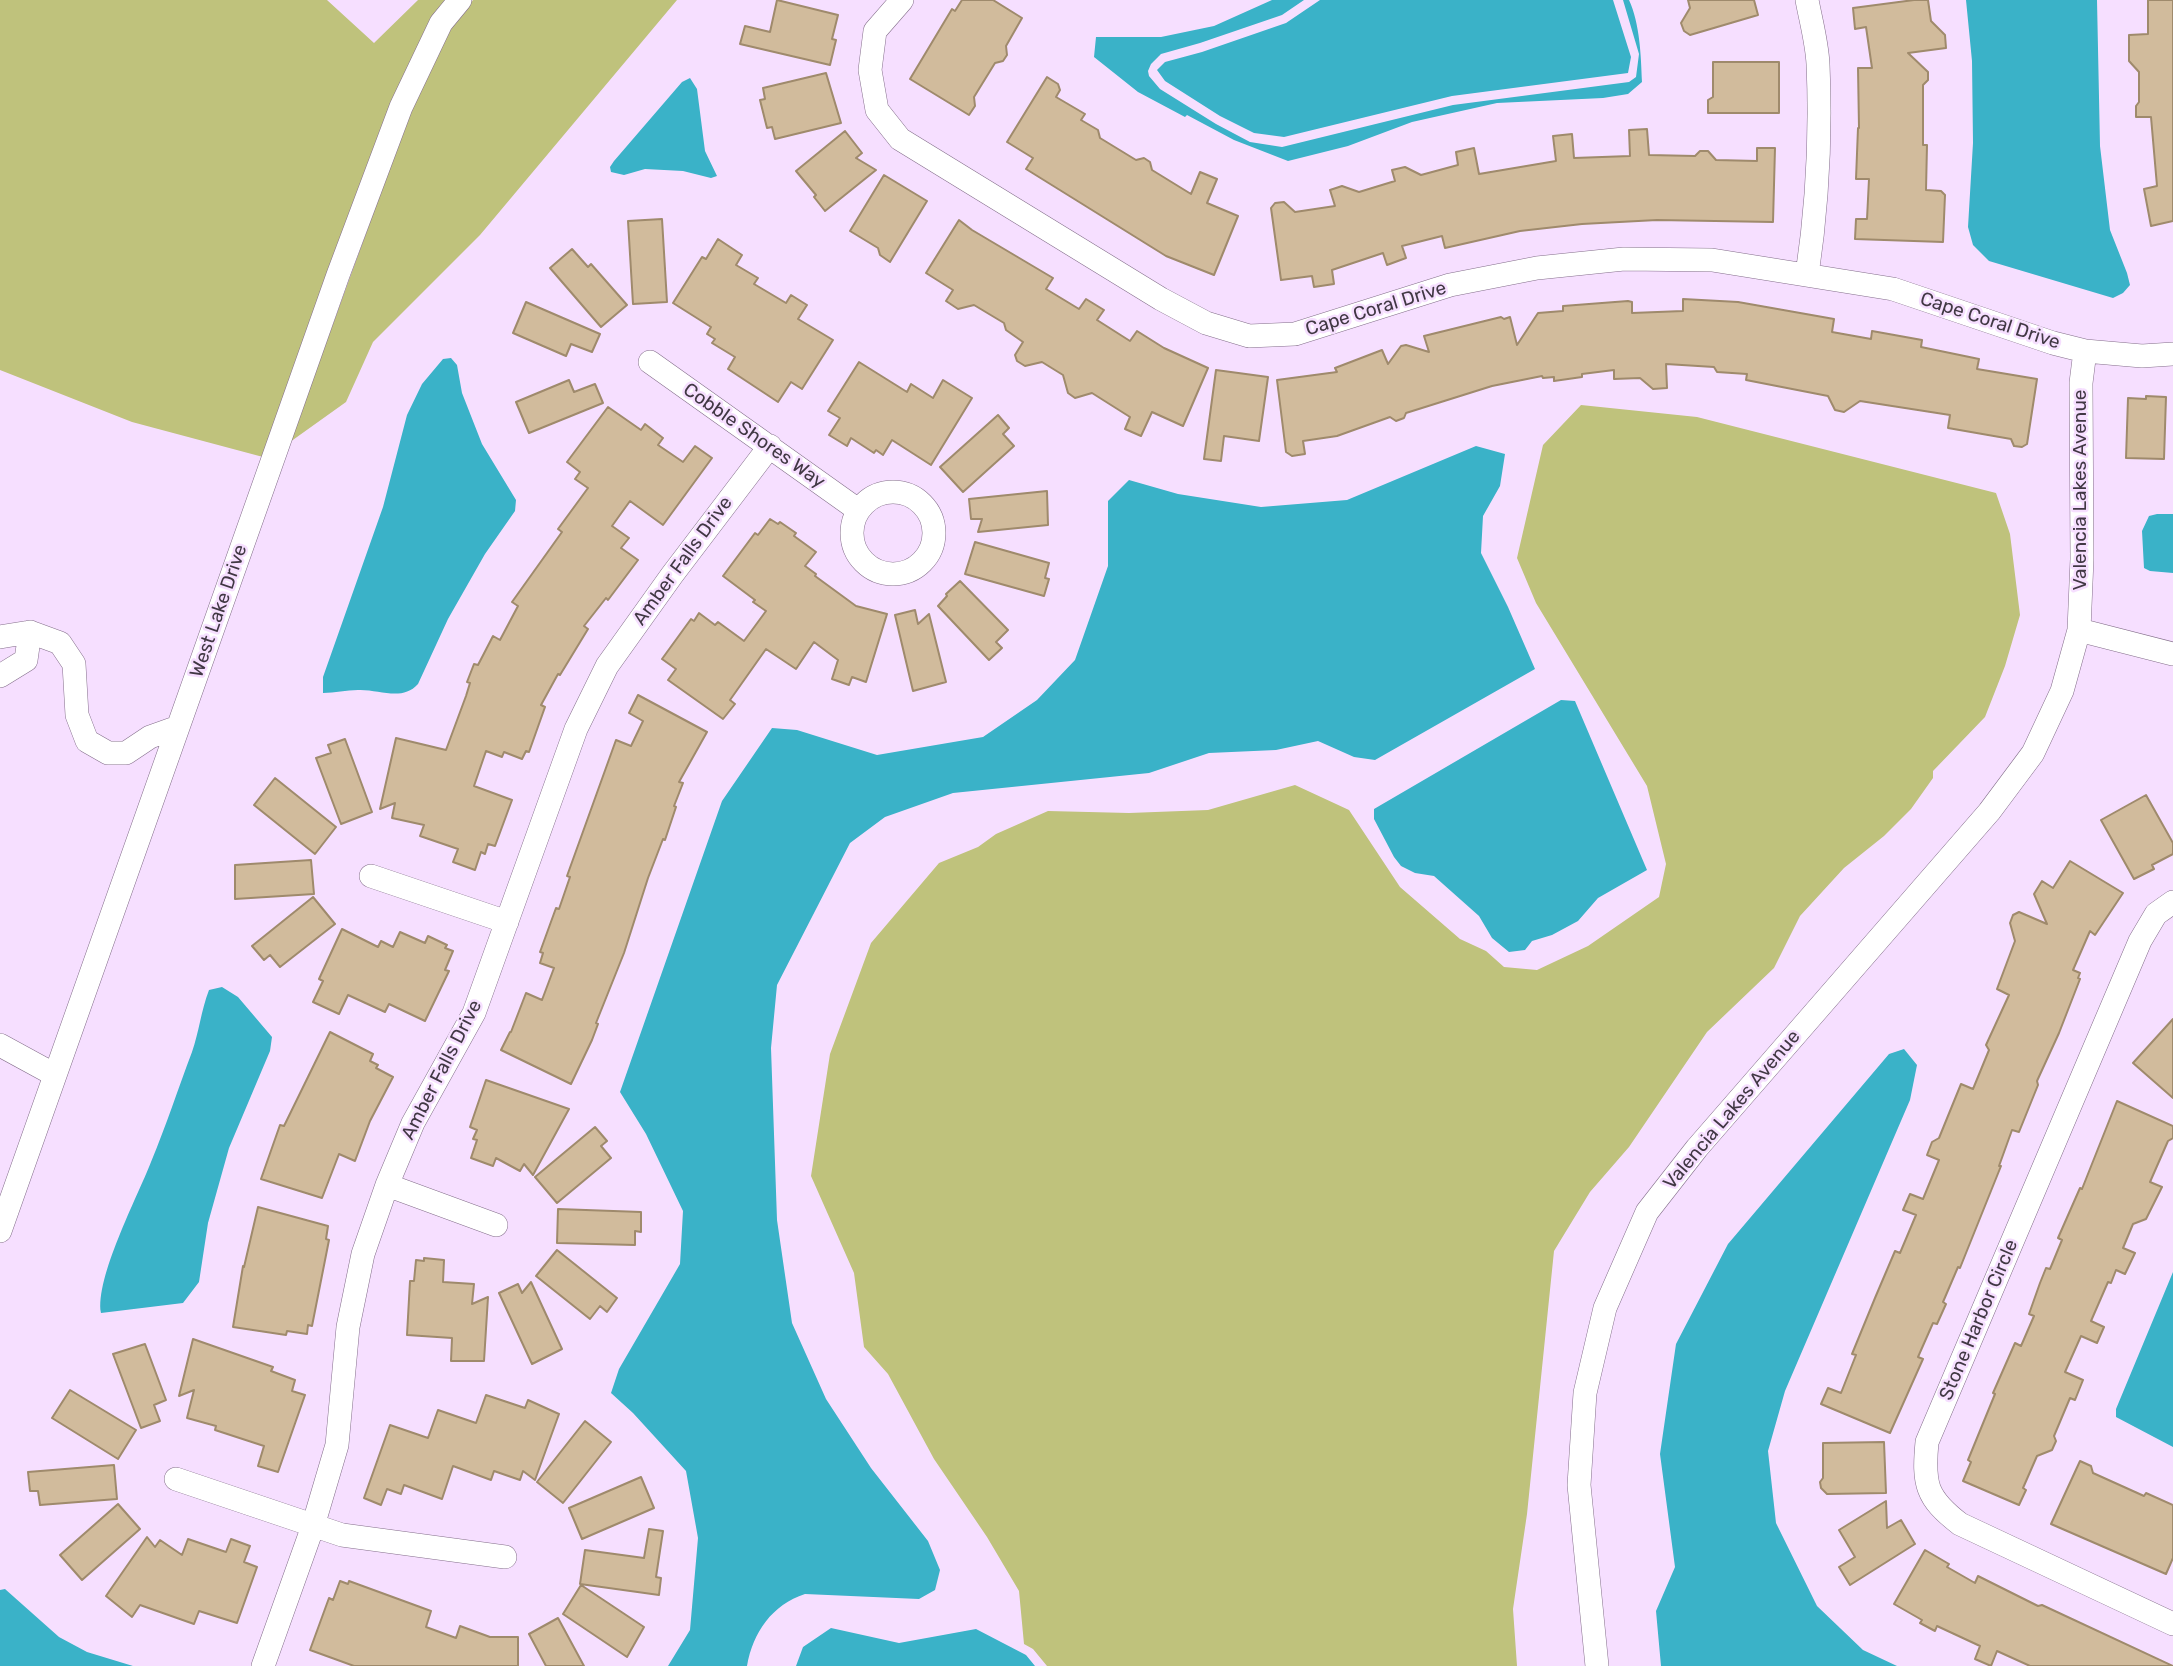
<!DOCTYPE html>
<style>
body{margin:0}
canvas{display:block;background:#f6dfff}
</style>
<canvas width="2173" height="1666"></canvas>
<script>
const g = document.querySelector('canvas').getContext('2d');
g.lineJoin = 'round';
function paint(path, color) { g.fillStyle = color; g.fill(path, 'evenodd'); }
function trace(path, color, width, dash) { g.strokeStyle = color; g.lineWidth = width; g.lineCap = dash ? 'butt' : 'round'; g.setLineDash(dash || []); g.stroke(path); }
function label(font, color, halo, rows, align = 'center') {
  g.font = font + ' Rubik,sans-serif'; g.lineWidth = 5; g.setLineDash([]); g.textBaseline = 'middle'; g.strokeStyle = halo; g.fillStyle = color; for (const [text, x, y, turn = 0] of rows) {
    g.save(); g.translate(x, y); g.rotate((+turn || 0) * Math.PI / 180); g.textAlign = isNaN(turn) ? turn : align; if (halo) g.strokeText(text, 0, 0); g.fillText(text, 0, 0); g.restore();
  }
}
paint(new Path2D(`
 M0,0H327L374,43L418,0H447L263,457L132,422L0,370Z
 M473,0H677L480,235L373,342L346,402L290,442L411,110L450,29Z
 M1581,405L1697,417L1996,493L2010,534L2020,615L2005,666L1985,717L1933,771V778L1911,809L1884,836L1844,868L1800,916L1774,968L1707,1032L1629,1147L1590,1192L1554,1251L1527,1514L1513,1609L1517,1666H1047L1033,1649L1024,1644L1019,1591L987,1537L934,1459L888,1374L864,1347L854,1273L811,1176L830,1054L871,943L939,863L978,847L996,834L1048,811L1129,813L1208,810L1295,785L1349,810L1400,887L1460,939L1486,951L1504,967L1537,970L1588,946L1659,897L1666,864L1647,786L1536,603L1517,558L1543,445Z`), '#bfc27c');
paint(new Path2D(`
 M1272,0H1304L1282,15L1200,43L1161,54L1151,64L1148,71L1149,76L1160,89L1216,124L1250,142L1282,147L1453,105L1629,82L1636,77L1639,54L1623,0H1629C1640,24 1641,56 1642,82L1628,94L1603,98L1497,103L1412,122L1348,146L1288,161L1234,140L1187,115L1185,117L1138,92L1094,57L1096,37H1161L1214,26Z
 M1320,0H1613L1631,57L1628,73L1452,96L1284,137L1254,133L1220,116L1165,81L1157,70L1165,62L1202,52L1286,23Z
 M1966,0H2097L2100,146L2110,230L2127,273L2130,285L2123,293L2113,298L1989,261L1973,245L1968,227L1973,143L1972,61Z
 M690,78L697,89L705,151L717,176L711,178L683,171L645,169L624,175L611,172L610,167L614,161L682,82Z
 M451,358L457,365L462,393L482,444L516,500L515,511L485,554L448,619L418,684C402,702 379,689 358,690C346,690 335,693 323,693V677L383,507L407,415L422,384L443,359Z
 M1476,446L1505,454L1500,486L1483,516L1481,553L1508,607L1535,669L1375,760L1354,757L1318,741L1276,750L1209,753L1149,773L953,793L885,817L850,843L777,985L771,1048L777,1220L792,1323L826,1399L871,1468L928,1541L940,1570L935,1590L919,1599L805,1594C772,1605 753,1632 747,1666H668L690,1630L698,1538L686,1471L633,1413L611,1393L619,1369L680,1264L683,1211L646,1134L620,1092L722,801L772,728L797,730L877,755L983,737L1037,700L1075,660L1108,566V501L1129,480L1178,494L1261,507L1347,500Z
 M2157,514H2173V573L2150,571L2144,568L2142,531L2149,516Z
 M1561,700L1575,701L1647,870L1598,898L1578,921L1552,935L1532,941L1525,950L1509,952L1492,938L1479,916L1434,876L1415,873L1401,866L1394,857L1374,819V809Z
 M222,987L238,997L272,1037L270,1051L229,1148L208,1223L199,1282L183,1303L101,1313C95,1278 137,1198 151,1162C166,1126 178,1089 192,1052C199,1032 201,1011 209,990Z
 M1904,1049L1917,1065L1910,1100L1785,1391L1768,1451L1776,1523L1817,1606L1863,1650L1897,1666H1661L1656,1611L1675,1567L1660,1454L1676,1344L1728,1244L1889,1054Z
 M2173,1272V1447L2116,1417V1409Z
 M5,1589L59,1637L87,1652L133,1666H0V1590Z
 M831,1628L899,1643L976,1629L1026,1655L1035,1666H796L803,1647Z`), '#3ab2c8');
const building = new Path2D(`
 M777,0L838,15L832,39L836,40L830,65L740,44L745,26L770,32Z
 M962,0H993L1022,18L1006,46L1007,55L1003,61L995,63L974,97L975,106L969,115L910,79L952,9L955,11Z
 M1688,0H1754L1758,15L1690,35L1684,31L1681,23L1690,8Z
 M1914,0H1928L1931,21L1945,35L1946,48L1908,53L1928,72V80L1923,85V145H1927L1926,190L1941,191L1945,195L1943,242L1855,239L1856,219H1867L1869,179H1856L1858,128H1859L1858,68H1872L1866,27L1855,29L1853,8Z
 M2148,0H2173V221L2151,226L2144,189L2157,186L2151,117H2136V106L2139,102V72L2129,61V35L2148,34Z
 M1713,62H1779V113H1708V100L1713,97Z
 M826,73L841,123L775,139L772,127L767,128L760,100L765,99L763,88Z
 M1047,77L1058,84L1060,90L1056,97L1085,114L1081,120L1098,130L1100,138L1136,160L1144,158L1150,162L1152,170L1191,194L1200,172L1217,179L1207,203L1238,216L1214,275L1166,256L1026,169L1033,158L1007,142Z
 M1647,129L1649,155L1695,156L1700,151H1708L1716,160L1757,161V148H1775L1773,222L1657,220L1582,224L1520,231L1445,248L1442,236L1402,246L1406,258L1387,265L1383,253L1332,270L1334,284L1314,287L1312,276L1281,280L1271,208L1275,203L1284,202L1295,212L1335,206L1330,190L1342,186L1359,192L1395,181L1392,170L1405,167L1421,175L1458,165L1456,152L1474,148L1479,174L1556,161L1553,136L1572,134L1574,158L1630,156L1629,130Z
 M845,131L862,153L856,158L876,170L825,211L814,197L816,195L796,171Z
 M884,175L927,201L890,262L880,255L878,248L850,231Z
 M662,219L667,302L633,304L628,221Z
 M959,220L972,230L1053,278L1046,289L1079,309L1086,299L1104,310L1097,320L1130,341L1137,331L1164,348L1208,368L1183,426L1152,412L1141,436L1125,429L1130,417L1092,393L1075,398L1068,393L1063,375L1042,362L1025,366L1017,361L1015,355L1023,342L1006,330L1004,323L974,305L958,309L946,301L953,290L926,273Z
 M718,239L742,255L736,265L758,278L754,284L786,303L791,295L807,305L798,319L833,340L802,389L791,382L778,402L728,369L735,357L712,343L715,339L707,334L711,327L673,303L702,257L706,259Z
 M572,249L588,267L591,264L627,305L601,327L550,268Z
 M1683,299L1738,302L1834,319L1832,332L1871,339L1872,331L1922,340L1921,347L1979,359L1977,369L2037,379L2027,444L2022,447L2014,446L2011,439L1948,428L1950,415L1860,401L1844,412L1835,410L1828,396L1746,380L1747,374L1717,372L1714,367L1666,364L1667,388L1653,389L1640,378L1614,379V370L1582,374V377L1554,381V377L1543,378L1542,376L1492,386L1406,413L1404,418L1396,421L1390,417L1337,436L1303,441L1305,454L1292,456L1286,452L1277,380L1337,372L1335,368L1382,350L1388,364L1401,346L1406,345L1429,352L1424,336L1501,317L1504,319L1510,317L1517,345L1538,313L1563,311V306L1628,301L1632,302V313L1683,311Z
 M526,302L600,334L592,352L571,344L566,356L513,333Z
 M859,362L907,392L911,384L933,398L943,380L972,398L931,465L892,440L883,455L876,450L874,453L851,438L847,446L829,435L840,418L828,411Z
 M1216,370L1268,377L1259,441L1224,436L1221,461L1204,459Z
 M569,380L574,392L595,384L603,403L529,433L516,402Z
 M2146,396L2166,397L2164,459L2126,458L2128,398L2146,399Z
 M608,407L641,430L645,424L663,438L658,445L683,462L695,446L712,458L663,525L630,501L612,526L629,538L621,548L638,560L608,600L606,598L584,626L588,629L560,675L558,674L541,705L545,707L529,752L526,751L522,759L504,752L502,757L486,751L474,786L512,800L495,846L488,844L485,854L481,852L475,870L453,862L458,849L420,836L424,825L392,818L395,803L380,809L396,738L446,750L466,696L470,683L467,682L474,664L478,665L493,636L500,640L518,606L512,602L562,532L558,529L588,488L575,479L580,472L567,462Z
 M998,415L1009,428L1003,434L1014,446L963,492L940,467Z
 M1047,491L1048,525L978,532L982,519H971L969,499Z
 M770,519L778,524L780,522L796,533L794,536L816,552L805,566L816,574L815,576L856,606L887,614L866,682L852,677L849,685L832,679L838,660L814,642L796,669L766,649L730,700L735,704L723,719L668,680L676,669L662,659L691,619L694,621L699,613L715,625L718,622L744,641L766,611L753,602L755,600L723,576L755,533L758,535Z
 M975,542L1049,563L1045,578L1049,579L1044,596L965,574Z
 M960,581L1008,630L996,642L1002,648L989,660L938,606L947,596L946,594Z
 M915,610L918,624L929,614L946,682L913,691L895,615Z
 M638,695L707,732L679,782L683,783L674,806L676,807L665,840L663,839L648,878L624,953L596,1023L598,1024L592,1040L571,1084L501,1050L510,1032H511L526,993L542,1000L554,968L540,963L543,953L540,952L556,908L559,909L570,877L567,876L616,740L631,746L643,721L629,713Z
 M345,739L372,812L341,824L316,758L331,753L328,745Z
 M275,778L336,827L315,854L254,805Z
 M2146,795L2173,843V854L2152,865L2154,869L2134,879L2101,820Z
 M311,860L314,894L235,899V865Z
 M2070,861L2123,893L2095,935L2090,931L2073,970L2080,973L2078,978L2080,979L2059,1033L2037,1081L2038,1085L2019,1132L2012,1130L1999,1166H2001L1966,1253L1960,1268L1958,1267L1943,1302L1946,1304L1937,1324L1933,1323L1918,1357L1923,1359L1890,1433L1821,1404L1828,1388L1841,1393L1856,1355L1852,1354L1875,1298L1895,1251L1900,1253L1916,1215L1903,1210L1910,1194L1923,1199L1939,1160L1927,1155L1932,1142L1939,1138L1961,1084L1973,1089L1989,1050L1986,1045L2009,995L1997,989L2015,941L2010,923L2013,915L2019,912L2047,924L2034,894L2042,881L2053,888Z
 M313,897L335,924L280,967L270,955L264,960L252,946Z
 M342,929L378,947L381,941L393,947L400,932L425,943L428,936L447,945L445,948L453,951L445,970L449,971L425,1021L389,1004L385,1012L348,995L339,1014L313,1002L323,981L319,979Z
 M2173,1019V1098L2133,1063Z
 M330,1032L373,1054L370,1061L378,1065L376,1068L393,1077L370,1121L355,1161L339,1154L322,1198L261,1179L280,1125L284,1126Z
 M486,1080L569,1109L533,1175L524,1164L520,1171L496,1158L493,1166L471,1158L477,1140L473,1139L477,1130L470,1127Z
 M2117,1101L2173,1126V1138L2168,1141L2150,1182L2162,1187L2146,1219L2133,1224L2123,1248L2135,1253L2125,1274L2116,1270L2111,1283L2108,1282L2091,1321L2104,1327L2097,1343L2081,1336L2065,1372L2083,1380L2075,1400L2070,1398L2054,1436L2056,1441L2052,1450L2037,1456L2023,1488L2026,1490L2019,1505L1963,1481L1971,1462L1968,1460L1995,1394L1993,1393L2015,1343L2021,1346L2034,1316L2029,1314L2040,1283L2046,1268L2050,1269L2062,1240L2058,1238L2080,1188L2082,1189Z
 M595,1127L607,1141L601,1146L611,1158L557,1203L535,1177Z
 M258,1207L328,1226L326,1239L329,1240L312,1326L308,1325L307,1334L287,1331L286,1335L233,1327L243,1266L244,1267Z
 M558,1209L641,1212V1232L635,1231V1245L557,1243Z
 M557,1250L617,1298L607,1312L600,1306L590,1319L536,1276Z
 M424,1258L444,1260L443,1282L474,1284L472,1304L488,1297L484,1361H451L452,1338L407,1335L410,1281H414L416,1260L424,1261Z
 M531,1282L562,1349L532,1364L499,1293L518,1284L522,1293Z
 M193,1339L273,1367L271,1371L295,1380L292,1391L305,1395L278,1472L258,1466L264,1446L215,1430L216,1426L187,1418L194,1390L179,1396Z
 M145,1344L166,1400L154,1405L160,1421L141,1428L113,1354Z
 M70,1390L136,1430L118,1459L52,1418Z
 M486,1395L525,1408L528,1400L559,1414L535,1480L523,1471L520,1480L494,1471L491,1480L453,1466L442,1499L404,1485L401,1494L387,1489L381,1505L364,1498L390,1425L428,1438L438,1410L476,1423Z
 M585,1421L611,1442L563,1503L537,1482Z
 M1884,1442L1886,1493L1827,1494L1821,1488L1820,1482L1823,1478V1443Z
 M2080,1461L2091,1466L2093,1473L2144,1496L2146,1493L2173,1505V1558L2166,1574L2051,1524Z
 M114,1465L117,1499L40,1505L38,1491H30L28,1472Z
 M641,1477L654,1508L582,1539L569,1508Z
 M1886,1501L1887,1528L1901,1520L1915,1544L1850,1585L1839,1567L1855,1557L1839,1530Z
 M118,1504L140,1529L82,1580L60,1555Z
 M649,1529L663,1531L656,1577L661,1578L659,1595L580,1584L585,1550L644,1558Z
 M147,1537L155,1547L160,1540L182,1555L188,1539L226,1552L231,1539L250,1546L244,1562L257,1567L237,1623L199,1611L194,1624L140,1605L132,1617L106,1596Z
 M1925,1550L1949,1564L1947,1567L1975,1583L1978,1576L2038,1606L2042,1605L2173,1666H2030L1997,1651L1991,1666L1975,1659L1980,1646L1937,1626L1935,1631L1920,1623L1922,1620L1894,1604Z
 M340,1581L348,1584L349,1581L431,1611L426,1627L456,1638L460,1626L490,1637H518V1666H354L310,1650L329,1598L333,1600Z
 M581,1585L644,1627L627,1657L563,1614Z
 M558,1618L584,1666H546L529,1634Z`);
paint(building, '#d1bb9c');
trace(building, '#9f8a6c', 2);
const minor = new Path2D(`
 M902,0L875,31L870,70L877,110L900,139L1161,299L1206,323L1249,336L1295,334L1450,285L1537,268L1624,259L1712,260L1893,289L2053,343L2085,351L2142,356L2173,354
 M1807,0C1811,21 1817,43 1818,64C1821,132 1817,208 1807,275
 M650,362L858,510
 M852 533a41 41 0 1 1 82 0a41 41 0 1 1-82 0Z
 M2079,630L2082,559L2081,383L2085,351
 M0,637L30,632L60,643L74,664L77,715L87,741L108,753H126L150,737L178,727
 M0,676L26,660L30,632
 M371,876L507,922
 M2173,902L2156,914L2140,941L1927,1442C1923,1484 1926,1498 1960,1524L2173,1624
 M0,1045L55,1075
 M387,1185L496,1225
 M0,1231L338,275L401,107L441,23L460,0
 M176,1479L342,1535L505,1557
 M263,1666L313,1526L337,1445L348,1327L363,1254L387,1185L413,1123L474,1013L576,729L607,666L672,575L770,446
 M1597,1666L1579,1485L1585,1393L1605,1308L1647,1212L1697,1148L1989,812L2033,753L2062,691L2079,630L2173,654`);
trace(minor, '#846f8b', 24);
trace(minor, '#fff', 23);
label('19px', '#413844', '#f6dfff', [
 ["Cape Coral Drive",1376,309,-17],
 ["Cape Coral Drive",1990,321,18],
 ["Cobble Shores Way",754,436,35],
 ["Valencia Lakes Avenue",2081,490,-90],
 ["Amber Falls Drive",683,561,-54],
 ["West Lake Drive",219,611,-71],
 ["Amber Falls Drive",442,1070,-63],
 ["Valencia Lakes Avenue",1732,1110,-50],
 ["Stone Harbor Circle",1979,1320,-67]
]);
</script>
